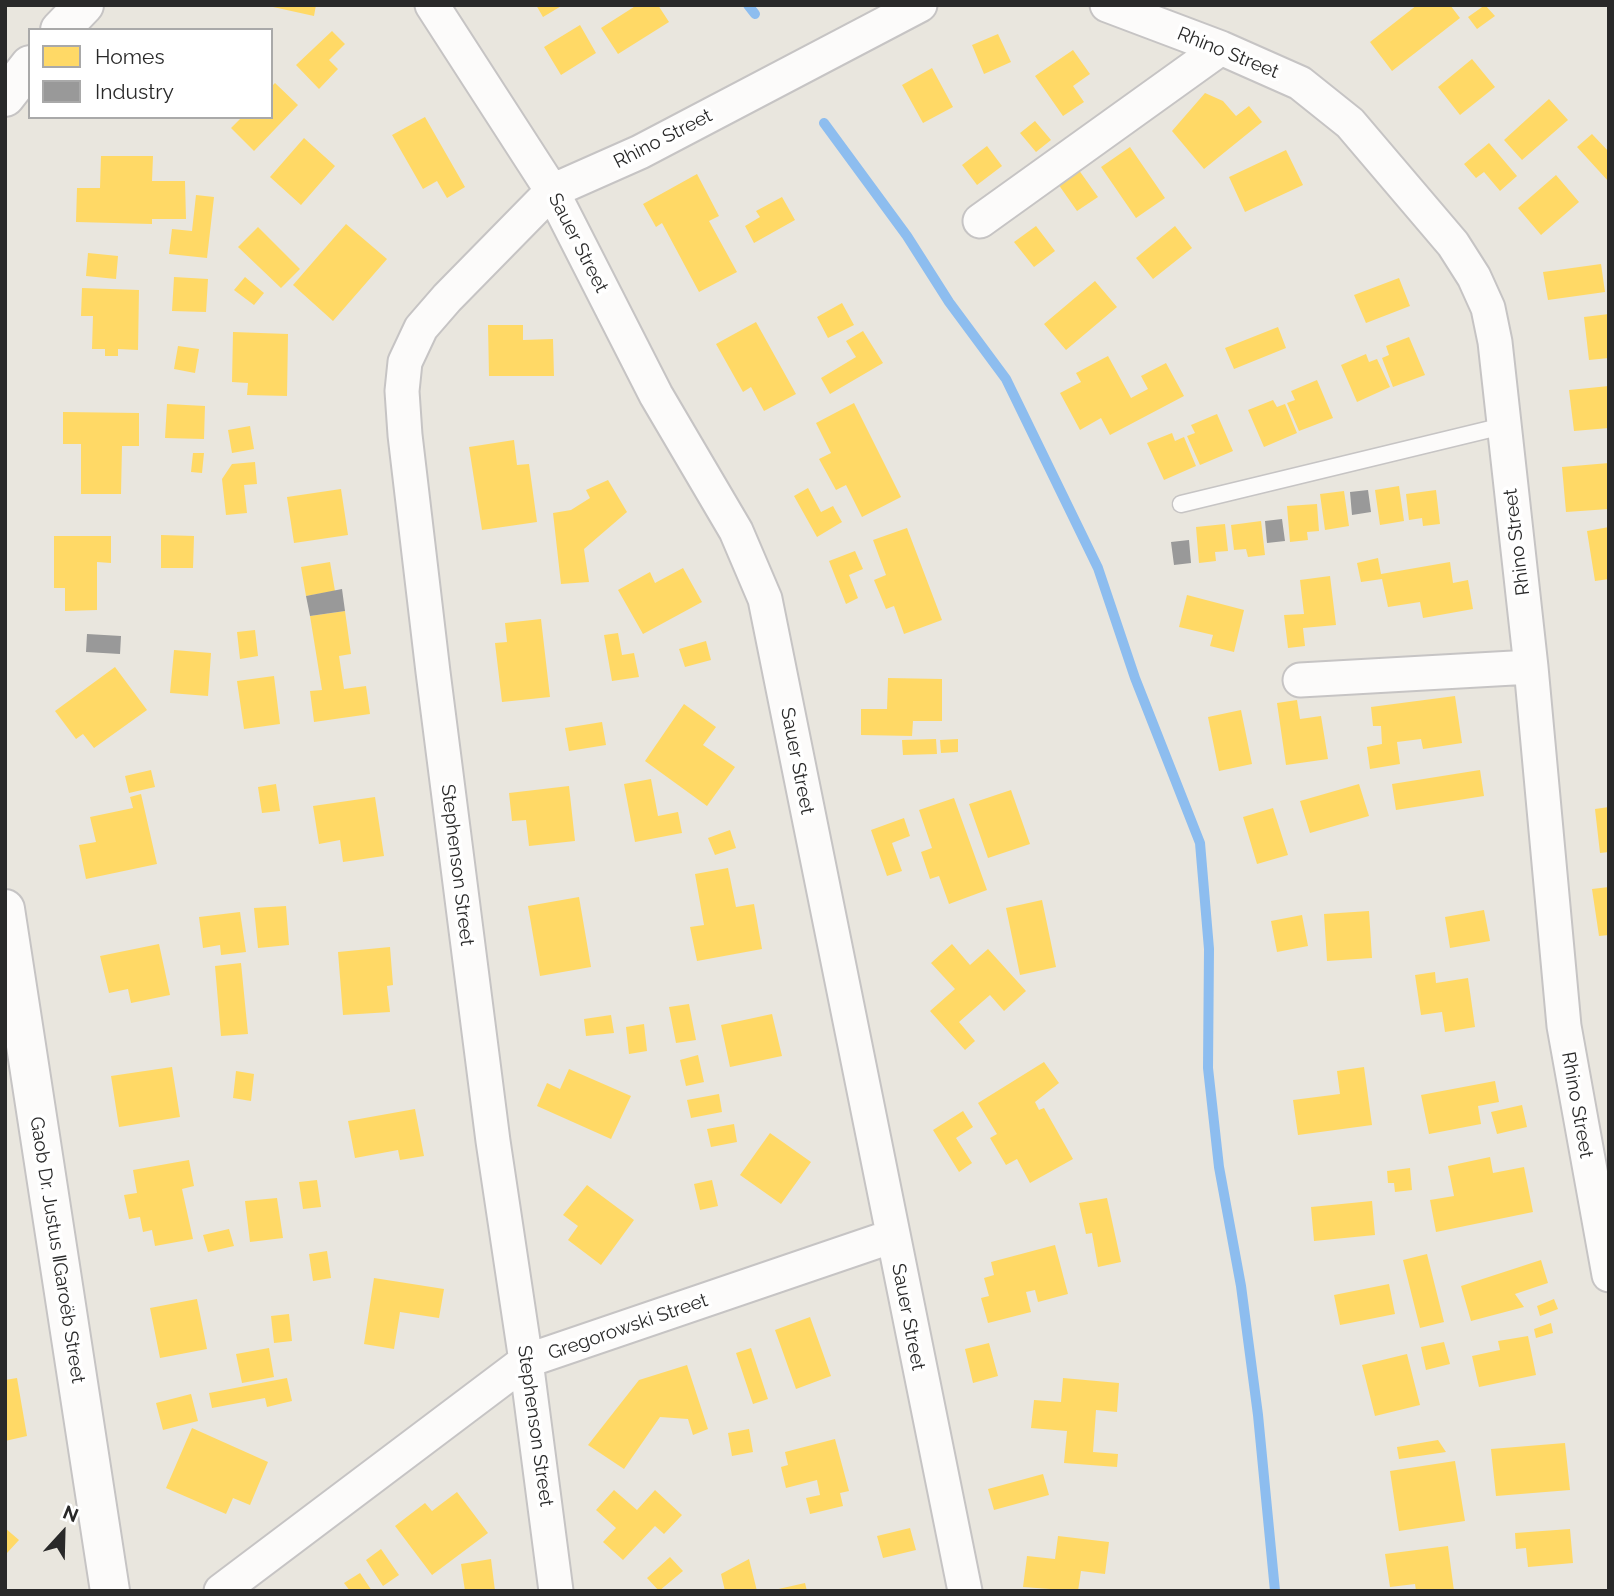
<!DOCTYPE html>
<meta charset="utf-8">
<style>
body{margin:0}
#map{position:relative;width:1614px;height:1596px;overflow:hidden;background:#e9e6de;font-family:Raleway,sans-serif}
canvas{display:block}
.frame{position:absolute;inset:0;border:7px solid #292929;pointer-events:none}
.legend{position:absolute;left:28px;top:28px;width:245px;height:91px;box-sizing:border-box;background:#fff;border:2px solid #a9a9a9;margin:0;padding:9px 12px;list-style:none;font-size:21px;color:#292929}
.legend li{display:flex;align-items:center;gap:14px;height:35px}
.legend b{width:35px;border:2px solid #a9a9a9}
.north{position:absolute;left:28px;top:1498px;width:70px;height:70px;-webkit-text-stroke:5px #fff;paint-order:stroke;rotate:22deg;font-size:19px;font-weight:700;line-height:28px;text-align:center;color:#292929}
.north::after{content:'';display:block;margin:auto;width:24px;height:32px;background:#292929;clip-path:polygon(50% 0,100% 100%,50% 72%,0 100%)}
</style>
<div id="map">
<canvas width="1614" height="1596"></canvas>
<div class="frame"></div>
<ul class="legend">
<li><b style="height:19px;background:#ffd966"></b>Homes</li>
<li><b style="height:19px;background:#999"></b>Industry</li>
</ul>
<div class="north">N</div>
</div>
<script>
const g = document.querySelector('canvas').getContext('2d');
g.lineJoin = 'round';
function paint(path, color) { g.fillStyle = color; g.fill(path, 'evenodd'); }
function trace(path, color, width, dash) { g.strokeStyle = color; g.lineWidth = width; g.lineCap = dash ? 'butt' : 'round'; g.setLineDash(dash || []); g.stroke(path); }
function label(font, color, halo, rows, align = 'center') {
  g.font = font + ' Raleway,sans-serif'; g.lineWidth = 7; g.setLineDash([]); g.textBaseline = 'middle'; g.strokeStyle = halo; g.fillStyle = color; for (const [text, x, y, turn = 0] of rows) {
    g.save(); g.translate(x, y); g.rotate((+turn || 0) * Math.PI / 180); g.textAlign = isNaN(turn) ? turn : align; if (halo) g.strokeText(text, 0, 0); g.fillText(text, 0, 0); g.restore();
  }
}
paint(new Path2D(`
 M264,5H316L314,16Z
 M536,5H563L543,17Z
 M637,5H658L669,22L618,54L601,28Z
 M1417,5H1450L1460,18L1392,71L1370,42Z
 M1485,5L1495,16L1477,29L1468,17Z
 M580,25L596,53L561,75L544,47Z
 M332,31L345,44L329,60L338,69L319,89L296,65Z
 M998,34L1011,62L984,74L972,45Z
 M1073,50L1090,74L1073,86L1084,102L1063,116L1035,76Z
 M1472,59L1495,87L1460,115L1438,87Z
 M932,68L953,107L923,123L902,85Z
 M275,83L298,105L254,151L231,128L242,117H271V87Z
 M1205,93L1223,101L1236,116L1249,106L1262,122L1204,169L1172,131Z
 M1549,99L1568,120L1522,160L1504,140Z
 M425,117L465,187L447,198L437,181L423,189L392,135Z
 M1035,121L1051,140L1036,152L1020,133Z
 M1592,134L1609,152V182L1577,147Z
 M304,138L335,166L301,205L270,177Z
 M1489,143L1517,176L1500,191L1484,172L1476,178L1464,164Z
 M987,146L1002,166L977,185L962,165Z
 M1130,147L1165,198L1136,218L1101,167Z
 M1286,150L1303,185L1245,212L1229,177Z
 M101,156H153L152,181H185L186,219H152V224L76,222L77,188H100Z
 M1076,166L1098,197L1077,211L1056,181Z
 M697,174L719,216L709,221L737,272L699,292L662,223L656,227L643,204Z
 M1556,175L1579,202L1541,235L1518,208Z
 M196,195L214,197L207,258L169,254L172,229L192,231Z
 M782,197L795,220L754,243L745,226L760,217L756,211Z
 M346,224L387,259L333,321L293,285Z
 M1036,226L1055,251L1034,267L1014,242Z
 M1175,226L1192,248L1153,279L1136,258Z
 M258,227L300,269L281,288L238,247Z
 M88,253L118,256L116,279L86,276Z
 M1601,264L1605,292L1548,300L1543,272Z
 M174,277L208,279L206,312L172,311Z
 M245,277L264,293L254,305L234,290Z
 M1399,278L1410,306L1366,323L1354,295Z
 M1095,281L1117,307L1066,350L1044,324Z
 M82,288L139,290L138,350L118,349V356H105V349H92L93,316H81Z
 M842,303L854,325L828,338L817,317Z
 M1609,314V358L1589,360L1584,317Z
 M756,322L796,394L764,411L751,387L743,392L716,344Z
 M488,325H523V340L553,339L554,376H489Z
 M1278,327L1286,348L1234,369L1225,348Z
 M863,331L883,363L830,394L821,378L856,357L846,341Z
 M233,332L288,334L287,396L247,395L248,383L232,382Z
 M1409,337L1425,375L1393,387L1382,358L1389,355L1386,346Z
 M178,346L199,349L195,373L174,369Z
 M1366,354L1369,362L1377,359L1390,387L1357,402L1341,365Z
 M1108,356L1131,398L1148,389L1141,376L1166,363L1184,396L1110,435L1101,418L1080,430L1060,393L1081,382L1076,373Z
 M1317,380L1333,418L1299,431L1287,403L1295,400L1291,391Z
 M1609,386V428L1574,431L1569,390Z
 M1273,400L1277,407L1285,404L1297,433L1264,447L1248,410Z
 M854,403L901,497L862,517L846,485L836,490L819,459L831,453L816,423Z
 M167,404L205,406L204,439L165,438Z
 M63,412L139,413V446H122L121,494H81V444H63Z
 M1217,414L1233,451L1200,465L1187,436L1195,433L1191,425Z
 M250,426L254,449L232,453L228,430Z
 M1172,433L1175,441L1184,437L1196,466L1164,480L1147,443Z
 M514,440L517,465L529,464L537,522L482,530L469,447Z
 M193,453H204L202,473L191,472Z
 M255,462L257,484L244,485L247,513L226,515L222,479L232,464Z
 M1609,463V509L1566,512L1562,467Z
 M608,480L627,512L584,549L589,582L561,584L553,513L571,510L590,498L586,490Z
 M1399,486L1404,521L1380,525L1375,490Z
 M808,488L821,512L833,506L842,522L817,537L794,496Z
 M341,489L348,535L294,543L287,497Z
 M1436,490L1440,524L1423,526L1422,518L1409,520L1406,494Z
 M1344,491L1349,526L1325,530L1320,494Z
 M1317,504L1319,531L1307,532L1308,540L1290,542L1287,506Z
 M1261,521L1265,555L1248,557L1246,549L1234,550L1231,525Z
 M1225,524L1228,551L1215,552L1216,561L1199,563L1196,527Z
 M1609,527V579L1595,581L1587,531Z
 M907,528L942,620L904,634L894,606L886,609L874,580L886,575L873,540Z
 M161,535L194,536L193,568H161Z
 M54,536H111V563L97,562V610L65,611V588H54Z
 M855,551L863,569L849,575L858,598L846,604L829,561Z
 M1378,558L1381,574L1450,562L1453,583L1468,580L1473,609L1423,618L1420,602L1388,607L1382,579L1361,582L1357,563Z
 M330,562L335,591L306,596L301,567Z
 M683,568L702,602L643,634L618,590L650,572L655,583Z
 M1330,576L1336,625L1303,628L1305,646L1288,648L1284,615L1304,614L1300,580Z
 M1187,595L1244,610L1234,652L1210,646L1213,635L1179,627Z
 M345,611L351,654L339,656L344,689L366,686L370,714L314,722L310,691L322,690L310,616Z
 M541,619L550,697L502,702L495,643L507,642L505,623Z
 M255,630L258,656L240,659L237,632Z
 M618,633L622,655L634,653L639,677L612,681L604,635Z
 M706,641L711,660L685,667L679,649Z
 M174,650L211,653L208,696L170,693Z
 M115,667L147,710L94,748L83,734L76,739L55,711Z
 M274,676L280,724L244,729L237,681Z
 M888,678L942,679V721H913L912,736L861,735V709H887Z
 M1455,696L1462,743L1423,749L1421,739L1397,742L1400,764L1370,769L1367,747L1382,744L1381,726H1373L1371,707Z
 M1297,700L1300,719L1321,716L1328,759L1286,765L1277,703Z
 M684,704L716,727L703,745L735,767L707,806L645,761Z
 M1241,710L1252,764L1219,771L1208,717Z
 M602,722L606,745L569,751L565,728Z
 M936,739L937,754L903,755L902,740Z
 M958,739V752L941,753L940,740Z
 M151,770L155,787L129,793L125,776Z
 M1480,770L1484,796L1396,810L1392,784Z
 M651,779L658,816L678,812L682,833L635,842L624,784Z
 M276,784L280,811L262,813L258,787Z
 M1359,784L1369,816L1310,833L1300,801Z
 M569,786L575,841L529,846L526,820L512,821L509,793Z
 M1011,790L1030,844L988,858L969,804Z
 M141,794L157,864L86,879L79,845L96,842L90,817L133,808L130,797Z
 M375,797L384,856L343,862L340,840L319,844L313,806Z
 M954,798L987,890L949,904L939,876L930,879L921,852L932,848L919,810Z
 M1609,807V852L1600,853L1595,809Z
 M1273,808L1288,855L1257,864L1243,817Z
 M904,818L910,836L892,843L902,871L887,876L871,830Z
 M730,830L736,848L715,855L708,838Z
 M728,868L736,907L754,904L762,949L697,961L690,927L704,925L695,874Z
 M1609,887V935L1599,936L1592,889Z
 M579,897L591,967L540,976L528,906Z
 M1042,900L1056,967L1020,975L1006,908Z
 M286,906L289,945L258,948L254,908Z
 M1484,910L1490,941L1450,948L1445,917Z
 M1369,911L1372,958L1327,961L1324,914Z
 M240,912L246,952L221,955L220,945L203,948L199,917Z
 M1302,915L1308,946L1277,952L1271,921Z
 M159,944L170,995L131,1003L128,989L109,993L100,956Z
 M952,944L970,965L988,949L1026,991L1004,1011L990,995L959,1022L975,1041L965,1050L930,1011L955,989L931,963Z
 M390,947L393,985L387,986L390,1012L343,1015L338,952Z
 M241,963L248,1034L221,1036L215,966Z
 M1435,972L1436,983L1468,978L1475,1027L1445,1032L1442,1012L1421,1015L1415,975Z
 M689,1004L696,1040L676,1043L669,1007Z
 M772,1014L782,1056L730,1067L721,1025Z
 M611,1015L614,1033L586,1036L584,1019Z
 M644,1024L647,1051L629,1054L626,1027Z
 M698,1055L704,1082L686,1086L680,1060Z
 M1044,1062L1059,1083L1035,1102L1039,1110L1044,1108L1073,1159L1030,1183L1017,1159L1006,1165L990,1138L997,1134L978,1103Z
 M172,1067L180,1117L119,1127L111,1076Z
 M1364,1067L1372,1125L1298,1135L1293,1100L1340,1094L1337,1071Z
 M569,1069L631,1096L611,1139L537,1106L547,1083L560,1089Z
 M236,1071L254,1074L251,1101L233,1098Z
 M1495,1081L1499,1102L1478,1106L1481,1124L1429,1134L1421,1095Z
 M719,1094L722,1112L691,1118L687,1100Z
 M1522,1105L1527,1127L1497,1134L1491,1112Z
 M415,1109L424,1156L400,1160L398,1150L355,1158L348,1121Z
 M963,1111L973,1127L956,1138L972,1163L959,1172L933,1130Z
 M734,1124L737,1142L711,1147L707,1129Z
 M770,1133L811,1162L781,1204L740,1175Z
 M1490,1157L1493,1173L1524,1167L1533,1212L1436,1232L1430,1200L1454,1196L1448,1166Z
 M189,1160L194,1186L182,1189L193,1239L155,1246L152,1230L143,1232L140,1217L129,1219L124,1195L137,1193L133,1170Z
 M1410,1168L1412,1190L1395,1192L1394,1183H1388L1387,1171Z
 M317,1180L321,1207L303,1209L299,1182Z
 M712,1180L718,1206L700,1210L694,1184Z
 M587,1185L634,1220L601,1265L568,1240L578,1226L563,1215Z
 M277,1198L283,1238L250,1242L245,1201Z
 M1107,1198L1121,1262L1098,1267L1092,1233L1086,1234L1079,1203Z
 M1372,1201L1375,1235L1314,1241L1311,1207Z
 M229,1229L234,1246L208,1252L203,1235Z
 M1055,1245L1068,1294L1038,1302L1035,1290L1026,1292L1031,1312L988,1323L981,1298L989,1296L984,1278L994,1275L991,1262Z
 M327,1251L331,1278L313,1281L309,1254Z
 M1427,1254L1444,1322L1420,1328L1403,1260Z
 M1541,1260L1548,1283L1515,1294L1524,1307L1471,1321L1461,1286Z
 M374,1278L444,1289L439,1318L400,1312L394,1349L364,1344Z
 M1389,1284L1395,1314L1340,1325L1334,1295Z
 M197,1299L207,1349L160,1358L150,1308Z
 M1554,1299L1558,1309L1540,1316L1537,1306Z
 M289,1314L292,1341L274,1343L271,1316Z
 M810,1317L831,1376L796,1389L775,1330Z
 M1551,1323L1553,1333L1536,1338L1534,1329Z
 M1528,1336L1536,1375L1479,1387L1472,1356L1500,1350L1498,1341Z
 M1444,1342L1450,1364L1426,1370L1421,1347Z
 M989,1343L998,1376L973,1383L965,1349Z
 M269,1348L274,1377L242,1383L236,1354Z
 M751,1348L768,1399L753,1404L736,1353Z
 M1407,1354L1420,1405L1375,1416L1362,1365Z
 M687,1365L708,1429L693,1435L688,1419L660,1417L624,1469L588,1445L639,1380Z
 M17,1378L27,1436L5,1441V1380Z
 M287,1378L292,1401L267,1407L265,1398L212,1408L209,1393Z
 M1063,1378L1119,1383L1117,1412L1096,1410L1093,1452L1118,1454L1117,1467L1064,1463L1067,1431L1031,1428L1034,1400L1061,1402Z
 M191,1394L198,1421L163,1430L156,1403Z
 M192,1428L268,1462L250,1505L233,1498L226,1514L166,1488Z
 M749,1429L753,1452L732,1456L728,1433Z
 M835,1439L849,1491L840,1493L843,1506L810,1514L806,1498L820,1495L817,1480L786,1488L781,1467L788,1465L785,1452Z
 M1438,1440L1446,1452L1399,1459L1397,1447Z
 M1565,1443L1570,1490L1496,1496L1491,1449Z
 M1455,1461L1465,1521L1399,1531L1390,1471Z
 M1043,1474L1049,1495L994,1510L988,1489Z
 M614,1490L637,1510L655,1490L682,1515L664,1534L655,1526L623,1560L603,1542L616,1528L596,1510Z
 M457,1492L488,1533L432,1575L395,1526L425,1503L432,1511Z
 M5,1528L19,1540L7,1553L5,1551Z
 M910,1528L916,1550L883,1558L877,1536Z
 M1570,1529L1573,1563L1528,1567L1526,1548L1516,1549L1515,1533Z
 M1058,1536L1109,1542L1105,1574L1081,1571L1078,1591L1023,1587L1027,1556L1055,1559Z
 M1448,1546L1454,1591H1416L1415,1584L1390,1587L1385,1554Z
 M381,1549L399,1575L383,1586L366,1560Z
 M670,1557L683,1571L659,1591L647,1578Z
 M491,1559L495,1591H465L461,1564Z
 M749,1559L757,1591H725L721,1574Z
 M360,1573L372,1591H350L344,1583Z
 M805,1583L807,1591H774V1590Z`), '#ffd966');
paint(new Path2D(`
 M1368,490L1371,512L1352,515L1350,492Z
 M1282,519L1285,541L1267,543L1265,521Z
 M1189,540L1191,563L1174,565L1171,542Z
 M342,589L345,611L310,616L306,596Z
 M87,634L121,636L120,654L86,652Z`), '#999');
trace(new Path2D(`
 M748,5L755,14
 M824,123L907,236L949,302L1006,379L1098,568L1135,678L1200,843L1209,949L1208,1068L1219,1167L1241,1286L1258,1415L1275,1591`), '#8dbdef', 10);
const lane = new Path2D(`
 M1181,504L1503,426`);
const street = new Path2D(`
 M432,5L552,191L656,395L736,531L765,599L965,1591
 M1107,5L1221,48L1300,83L1350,123L1453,244L1474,277L1488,308L1495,342L1531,667L1564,1026L1609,1275
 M980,221L1221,48
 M1300,680L1531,667
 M221,1591L526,1361L893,1236
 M556,1591L526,1361L493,1141L433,672L405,435L402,391L405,362L421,328L447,298L552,191L640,152L920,5`);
const secondary = new Path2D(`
 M60,30L84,5
 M5,97L30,65
 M5,909L110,1591`);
trace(lane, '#c6c4c4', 19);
trace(street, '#c6c4c4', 37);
trace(secondary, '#c6c4c4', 42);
trace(lane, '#fcfbfa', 16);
trace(street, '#fcfbfa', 33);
trace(secondary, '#fcfbfa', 38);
label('19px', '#292929', '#fff', [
 ["Rhino Street",1228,53,22],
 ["Rhino Street",663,139,-27],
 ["Sauer Street",578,243,63],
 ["Rhino Street",1517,542,-97],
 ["Sauer Street",797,761,79],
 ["Stephenson Street",457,865,83],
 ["Rhino Street",1577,1105,80],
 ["Gaob Dr. Justus ǁGaroëb Street",57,1250,81],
 ["Sauer Street",908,1317,79],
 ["Gregorowski Street",628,1327,-19],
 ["Stephenson Street",535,1426,82]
]);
</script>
